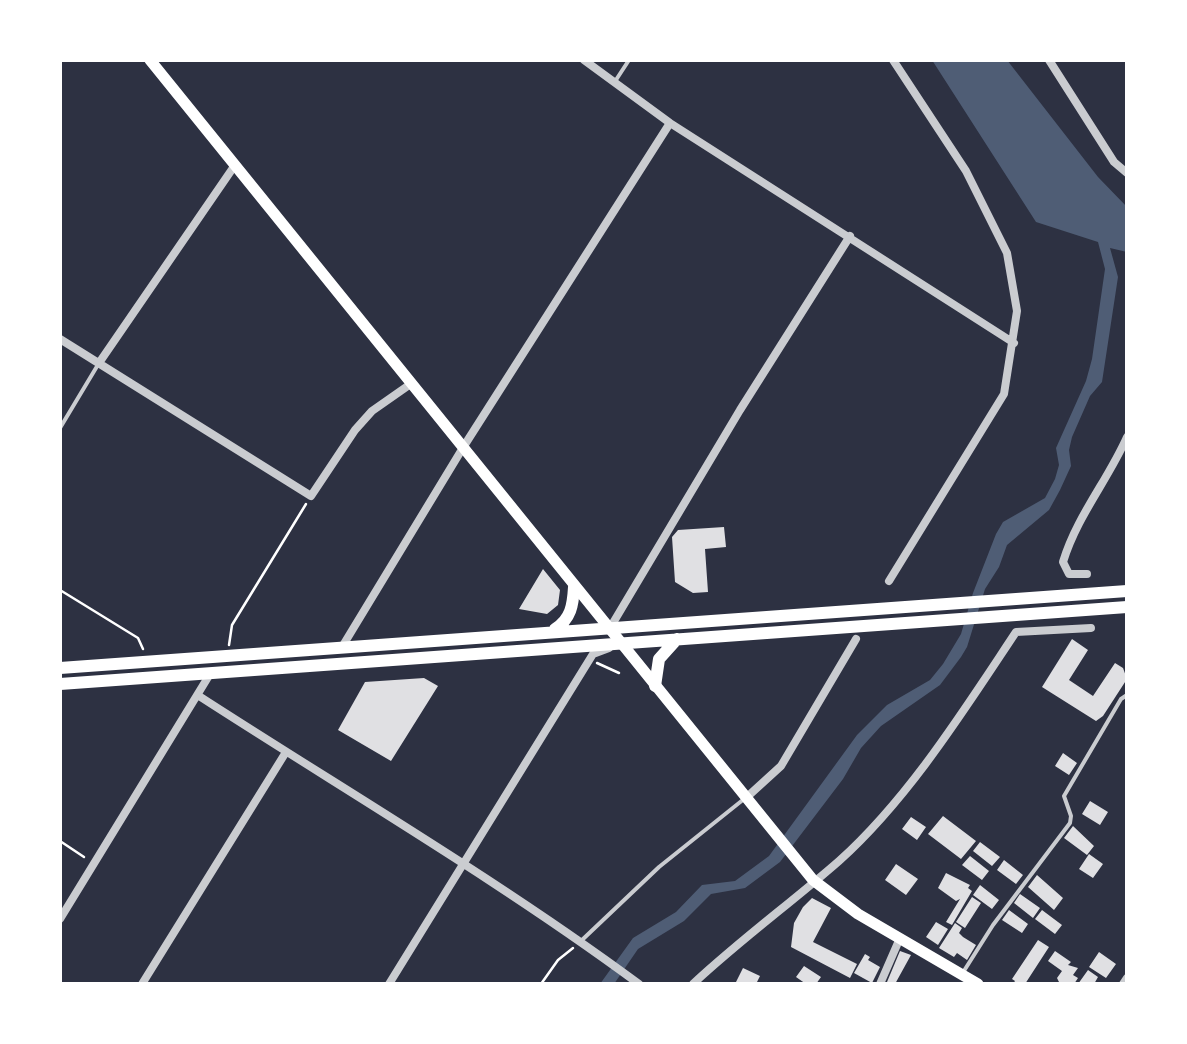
<!DOCTYPE html>
<style>
body{margin:0}
#map{position:relative;width:1187px;height:1044px;overflow:hidden;background:#2d3142;font-family:Arial,sans-serif}
canvas{display:block}
.frame{position:absolute;inset:0;border:62px solid #fff;pointer-events:none}
</style>
<div id="map">
<canvas width="1187" height="1044"></canvas>
<div class="frame"></div>
</div>
<script>
const g = document.querySelector('canvas').getContext('2d');
g.lineJoin = 'round';
function paint(path, color) { g.fillStyle = color; g.fill(path, 'evenodd'); }
function trace(path, color, width, dash) { g.strokeStyle = color; g.lineWidth = width; g.lineCap = dash ? 'butt' : 'round'; g.setLineDash(dash || []); g.stroke(path); }
paint(new Path2D(`
 M932,60H1007L1098,177L1127,207V252L1110,248L1118,277L1102,382L1090,396L1072,437L1069,450L1071,466L1060,490L1049,510L1007,545L999,567L985,589L967,647L961,657L940,685L881,726L861,748L843,779L780,862L745,888L711,894L684,921L638,949L614,984H600L633,938L676,912L702,885L735,881L769,856L857,735L887,705L930,680L943,664L961,634L973,593L996,534L1003,522L1045,498L1055,479L1059,465L1056,448L1086,381L1092,359L1105,269L1098,242L1036,222Z`), '#4f5d75');
paint(new Path2D(`
 M724,527L726,547L705,549L708,592L693,593L675,582L672,537L678,530Z
 M543,569L560,590L558,605L547,614L519,609Z
 M1072,639L1088,650L1069,680L1093,696L1115,663L1123,668L1127,679L1103,716L1096,721L1042,687Z
 M424,678L438,686L391,761L338,730L365,682Z
 M1063,753L1077,763L1069,775L1055,766Z
 M1090,801L1108,812L1100,825L1082,814Z
 M943,816L976,841L961,859L928,834Z
 M911,817L926,827L917,840L902,829Z
 M1073,826L1094,846L1087,855L1064,838Z
 M980,842L1000,857L992,866L973,851Z
 M1089,854L1103,864L1093,878L1079,869Z
 M970,856L989,871L982,880L962,865Z
 M1004,860L1023,875L1016,884L997,870Z
 M896,864L918,879L906,895L885,880Z
 M946,873L970,885L968,888L972,891L952,925L946,922L960,899L956,901L938,888Z
 M1037,875L1063,898L1054,910L1028,887Z
 M980,885L999,900L992,909L973,895Z
 M1020,894L1040,908L1033,918L1014,903Z
 M972,897L981,903L965,928L956,922Z
 M812,898L831,908L813,942L857,964L850,978L791,947L794,923L803,907Z
 M1009,910L1028,924L1022,933L1002,920Z
 M1042,910L1062,925L1055,934L1035,919Z
 M936,922L948,929L938,945L926,937Z
 M955,923L962,928L959,933L963,937L976,945L967,960L957,953L954,957L939,948Z
 M1038,940L1049,947L1025,984H1013L1015,981L1012,979Z
 M900,951L911,955L895,984H891L887,982Z
 M1055,951L1071,962L1068,965L1078,968L1073,975L1078,978L1074,984H1060L1057,978L1062,971L1048,961Z
 M1099,952L1116,964L1106,978L1089,967Z
 M865,954L870,957L868,960L880,967L872,983L854,973Z
 M804,966L821,977L816,984H806L796,977Z
 M743,968L760,976L756,984H735Z
 M1088,970L1098,977L1094,984H1078Z`), '#e0e0e3');
trace(new Path2D(`
 M60,590L138,638L143,649
 M229,645L232,625L306,504
 M597,663L619,673
 M60,841L84,857
 M541,984L558,960L573,948`), '#fff', 2.5);
trace(new Path2D(`
 M614,83L629,60
 M60,428L99,363
 M582,940L659,867L744,799
 M962,974L993,925L1070,823L1071,816L1064,796L1121,699L1127,695`), '#caccd0', 4);
trace(new Path2D(`
 M584,60L670,123L1014,343
 M1049,60L1114,162L1127,173
 M60,339L311,496L355,430L372,411L412,383
 M99,363L235,165
 M1087,574H1069L1063,562C1077,516 1108,480 1127,437
 M889,581L1004,394L1017,311L1007,253L966,171L893,60
 M610,628L740,410L850,236
 M342,647L464,446L670,123
 M199,696C346,791 498,880 639,984
 M747,797L781,766L856,639
 M60,919L210,674
 M142,984L286,752
 M389,984L593,654L609,648
 M693,984C740,940 791,903 839,861C909,798 964,710 1016,632L1091,628
 M880,984L900,938
 M1123,984L1127,978`), '#caccd0', 8);
trace(new Path2D(`
 M150,60L813,880L858,914L978,984`), '#fff', 11);
trace(new Path2D(`
 M555,629C571,619 573,605 574,587
 M60,668L1127,591
 M60,684L1127,607
 M655,686L659,659L677,639`), '#fff', 12);
</script>
